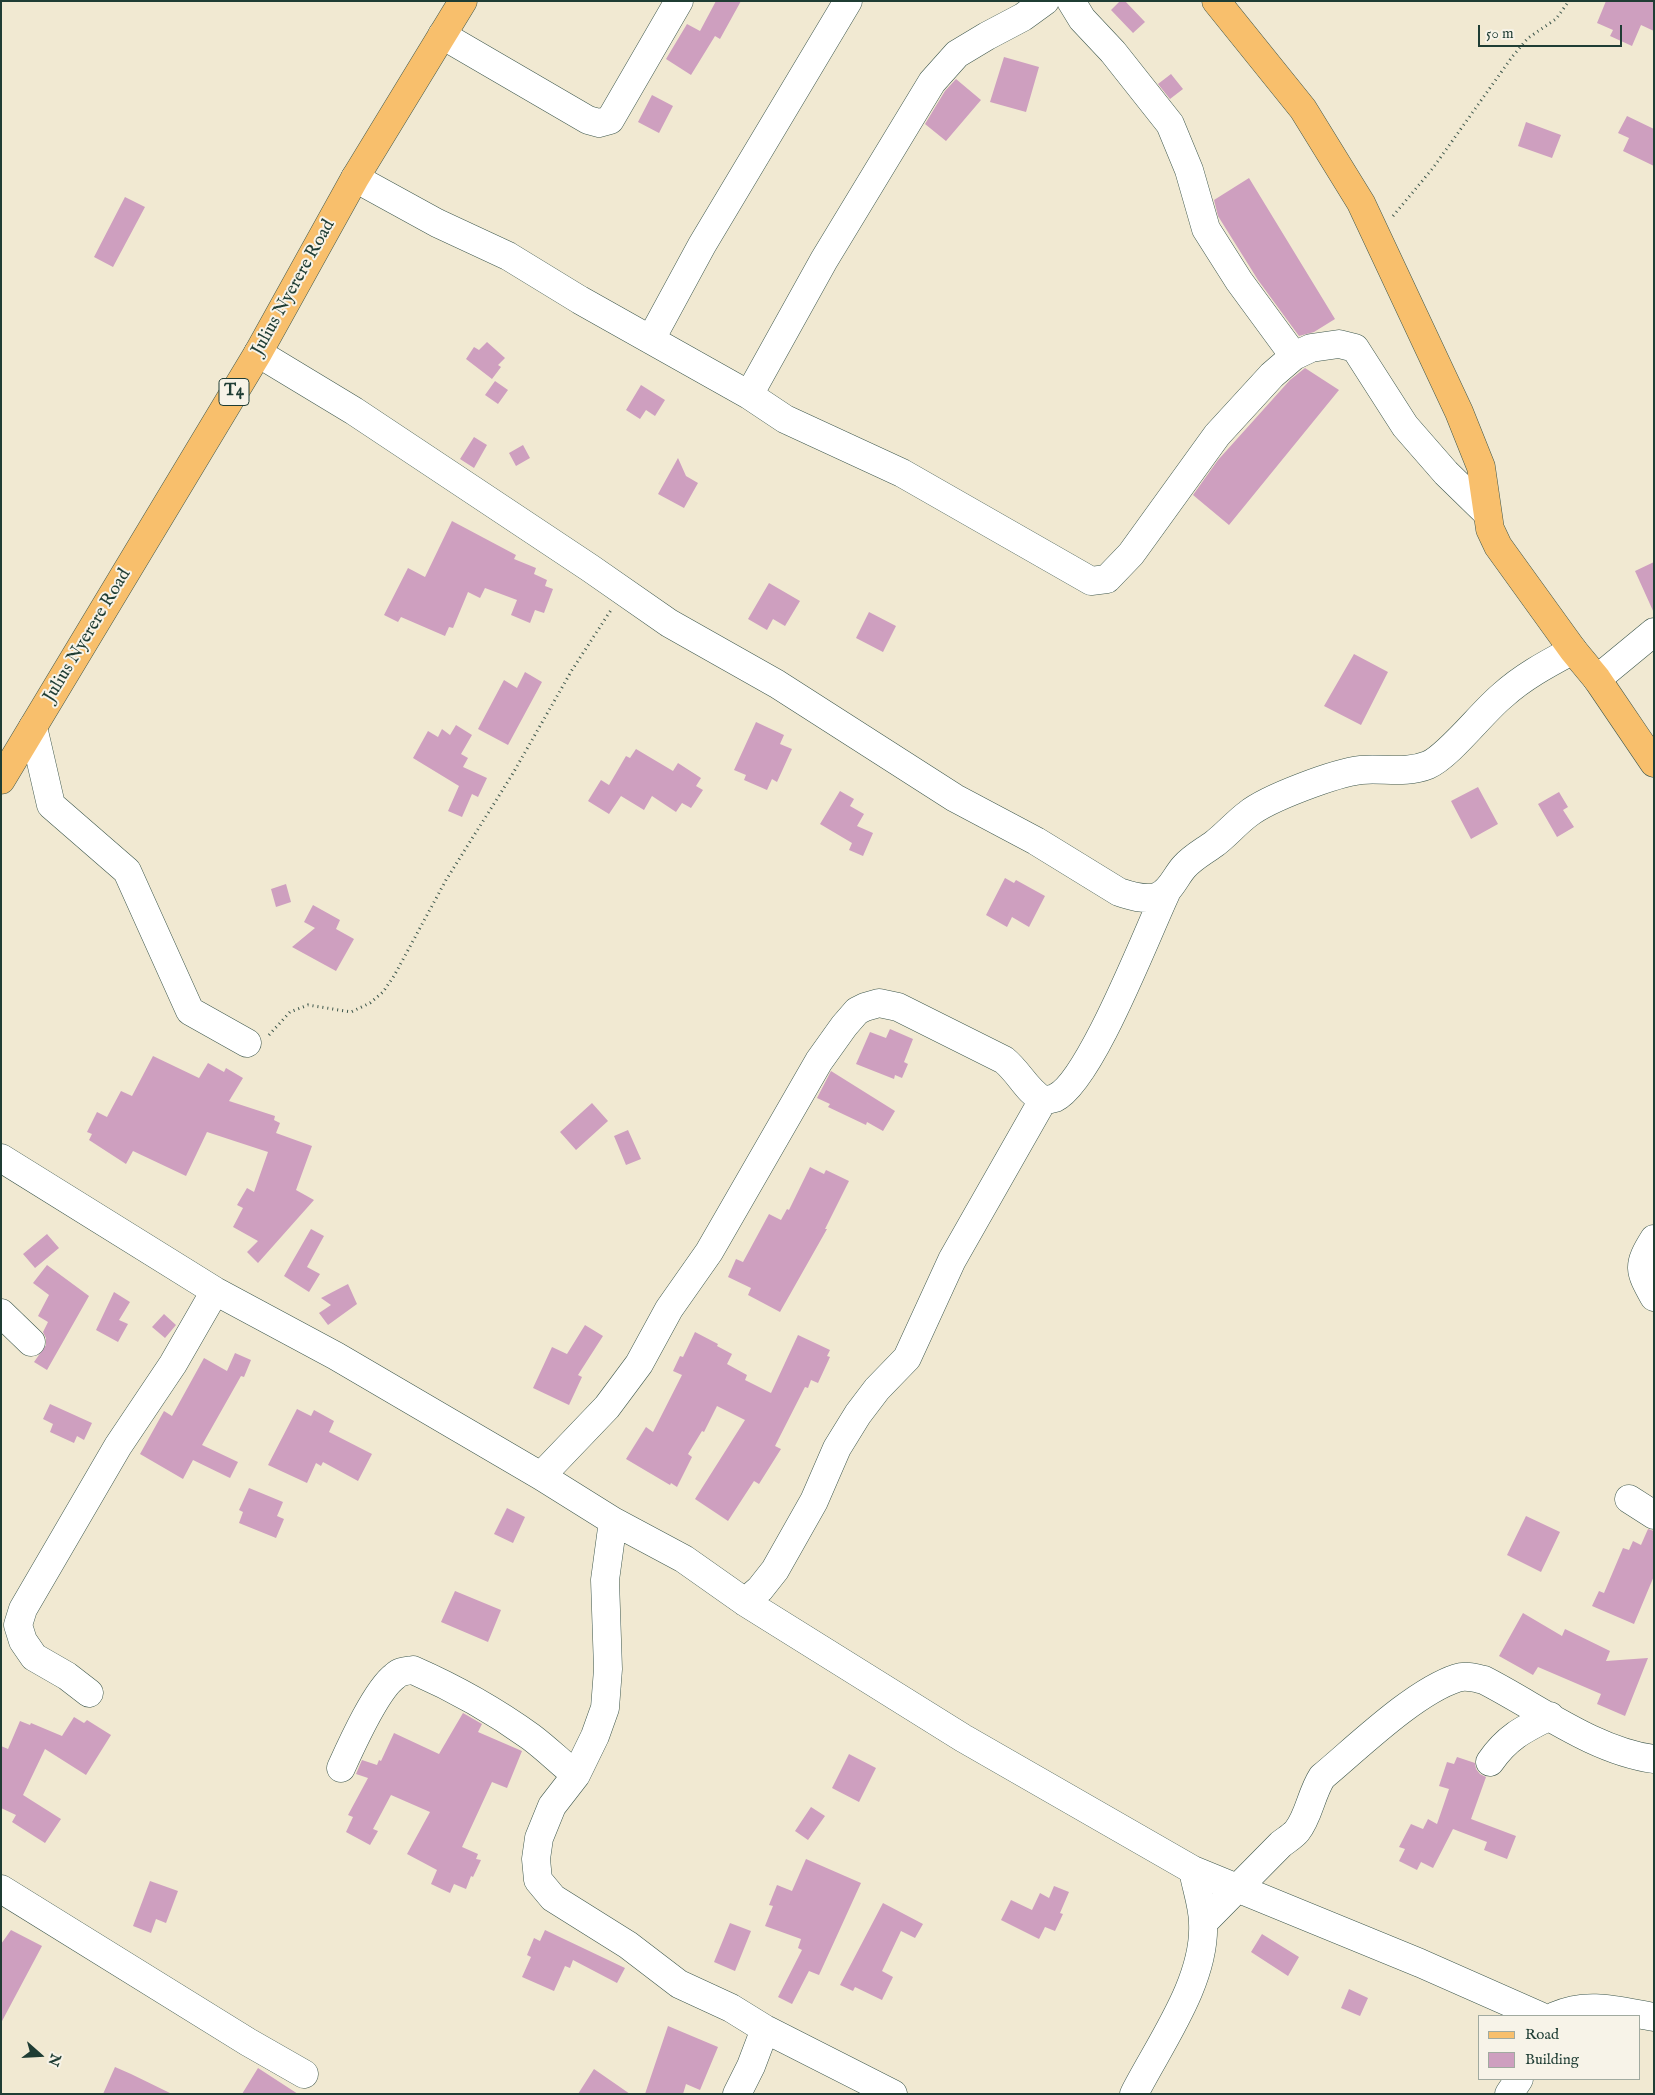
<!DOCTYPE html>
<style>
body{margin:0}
#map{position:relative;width:1655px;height:2095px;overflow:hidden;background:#f1e9d2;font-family:"IM FELL English",serif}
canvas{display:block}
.frame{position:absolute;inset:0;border:2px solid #1f3d34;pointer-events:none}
.legend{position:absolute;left:1478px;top:2015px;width:162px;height:65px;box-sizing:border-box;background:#f7f3e8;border:1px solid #a1aaa0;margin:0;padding:6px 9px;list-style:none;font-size:15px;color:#1f3d34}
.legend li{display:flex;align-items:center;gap:10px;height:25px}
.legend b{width:25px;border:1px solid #a1aaa0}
.north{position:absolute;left:15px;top:2030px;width:50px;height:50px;-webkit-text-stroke:4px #f7f3e8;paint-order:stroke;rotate:109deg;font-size:14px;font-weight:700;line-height:20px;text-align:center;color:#1f3d34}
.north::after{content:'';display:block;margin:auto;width:18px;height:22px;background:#1f3d34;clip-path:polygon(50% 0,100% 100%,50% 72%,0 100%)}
.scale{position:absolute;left:1478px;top:25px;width:144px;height:22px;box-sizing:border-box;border:2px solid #1f3d34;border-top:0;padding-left:6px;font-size:15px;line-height:18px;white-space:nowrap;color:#1f3d34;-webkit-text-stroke:4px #f7f3e8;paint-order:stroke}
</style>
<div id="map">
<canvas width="1655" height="2095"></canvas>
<div class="frame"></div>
<ul class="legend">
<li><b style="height:6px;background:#f8bf6c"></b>Road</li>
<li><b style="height:14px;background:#ce9fbf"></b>Building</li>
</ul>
<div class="north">N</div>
<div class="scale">50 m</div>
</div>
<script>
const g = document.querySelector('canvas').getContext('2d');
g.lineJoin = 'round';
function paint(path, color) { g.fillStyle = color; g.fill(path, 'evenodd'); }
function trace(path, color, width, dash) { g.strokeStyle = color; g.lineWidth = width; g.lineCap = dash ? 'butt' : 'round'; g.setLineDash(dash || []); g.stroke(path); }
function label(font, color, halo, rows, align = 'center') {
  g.font = font + ' "IM FELL English",serif'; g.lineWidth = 4; g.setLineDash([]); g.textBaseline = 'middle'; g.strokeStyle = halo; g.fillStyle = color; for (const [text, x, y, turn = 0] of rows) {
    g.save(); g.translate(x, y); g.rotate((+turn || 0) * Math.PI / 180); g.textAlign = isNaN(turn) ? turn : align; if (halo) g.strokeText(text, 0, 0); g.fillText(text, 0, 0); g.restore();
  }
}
paint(new Path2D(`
 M716,1H741L720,39L715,36L691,75L666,59L687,24L700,31Z
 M1120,1H1125L1145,22L1133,33L1111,10Z
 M1606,1H1654V31L1641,25L1632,46L1610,36L1613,30L1597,23Z
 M1004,57L1039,67L1026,112L990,102Z
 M1171,74L1183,89L1170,99L1158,84Z
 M956,79L981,100L946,141L925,124L945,91Z
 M652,95L673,106L659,133L638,122Z
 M1627,116L1654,129V166L1623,151L1629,138L1618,133Z
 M1526,122L1561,135L1552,158L1518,146Z
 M1249,178L1335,319L1314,332L1299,336L1258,280L1218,216L1214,200Z
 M125,197L145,207L113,267L94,257Z
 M487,342L505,358L498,365L501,367L492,379L466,359L474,347L479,350Z
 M1305,368L1339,390L1229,525L1193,495L1218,460L1290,380Z
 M495,381L508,390L498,404L485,395Z
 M641,385L665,400L655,416L646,410L640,419L626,410Z
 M474,437L487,445L474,468L460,459Z
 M523,445L530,458L516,466L509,453Z
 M678,458L686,476L698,483L684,508L658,494Z
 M452,521L516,555L514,559L536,568L534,574L547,580L545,586L553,589L544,613L535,610L530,623L511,615L517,600L485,588L480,598L468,592L453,628L449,627L445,636L401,617L398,622L384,615L408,568L425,577Z
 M1654,562V613L1635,571Z
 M769,583L800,601L785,626L773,619L767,630L748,619Z
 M869,612L896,626L883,652L856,638Z
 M1354,654L1388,672L1361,725L1324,706Z
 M525,672L542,682L508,745L478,729L504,680L517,688Z
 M756,722L784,735L780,744L792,749L777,782L772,779L767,790L744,780L746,775L734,770Z
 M456,725L472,735L461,754L468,758L463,767L487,778L478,797L472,794L462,817L448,811L459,786L413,758L428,731L438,737L442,729L450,735Z
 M636,749L673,771L678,763L701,778L696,786L703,790L691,808L682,803L676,812L652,796L644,810L621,796L609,814L588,801L601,780L609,785L626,756L630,758Z
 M1478,787L1498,824L1471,839L1451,801Z
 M840,791L854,799L850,806L864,814L857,826L873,833L863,856L849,850L852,843L820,824Z
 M1559,792L1568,807L1563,810L1574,827L1557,837L1538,804Z
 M1005,878L1014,883L1016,880L1045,896L1029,927L1012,917L1007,927L986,915Z
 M286,884L291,902L276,907L271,889Z
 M313,905L340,920L336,929L354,939L336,971L292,947L315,928L304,922Z
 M890,1029L913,1039L904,1062L908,1064L902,1078L895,1075L894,1079L856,1064L870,1032L886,1038Z
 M153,1056L199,1078L208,1063L224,1072L226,1068L243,1078L229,1101L275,1116L274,1120L280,1123L276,1133L312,1146L296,1190L314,1200L258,1263L247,1252L258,1241L233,1227L243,1208L237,1205L247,1188L254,1192L268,1152L207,1132L186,1176L133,1151L126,1164L89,1140L92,1134L87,1132L97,1112L107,1117L121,1091L132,1096Z
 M831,1071L895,1111L883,1131L867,1122L866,1125L828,1107L830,1104L817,1098Z
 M592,1103L608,1121L576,1150L560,1132Z
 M628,1130L641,1159L626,1165L614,1136Z
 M810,1167L824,1174L826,1170L849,1181L825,1229H827L780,1312L748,1295L751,1288L728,1277L736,1259L743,1262L769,1214L781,1220L787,1209L789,1210Z
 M311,1229L324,1236L307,1267L320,1274L309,1292L284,1276Z
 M47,1234L59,1248L35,1268L23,1254Z
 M47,1265L89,1296L47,1370L34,1362L46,1345V1338L43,1332L48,1322L38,1316L49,1295L33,1283Z
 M348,1284L357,1304L328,1325L319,1313L331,1305L321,1298Z
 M114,1292L130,1302L119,1320L128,1324L118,1342L96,1330Z
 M164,1314L176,1325L165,1338L152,1327Z
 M585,1325L603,1336L578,1375L582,1377L569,1405L533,1388L552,1347L567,1354Z
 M695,1332L718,1344L717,1346L732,1354L727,1364L747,1375L745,1380L771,1393L798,1335L830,1350L827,1356L830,1357L818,1383L811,1380L808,1388L805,1387L775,1446L781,1449L759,1484L754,1481L728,1521L695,1499L745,1420L717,1406L704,1432L702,1431L688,1454L692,1457L677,1487L671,1483L670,1485L626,1459L646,1427L653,1432L682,1375L673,1371L680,1356L683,1357Z
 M235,1353L251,1360L244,1377L241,1376L202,1445L238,1462L230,1478L193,1460L183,1479L140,1454L164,1411L172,1416L204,1358L227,1371Z
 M50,1404L92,1423L84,1440L77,1436L74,1443L50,1432L53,1424L43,1419Z
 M297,1409L311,1416L314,1410L334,1421L329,1432L372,1454L358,1481L323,1462L321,1466L316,1463L307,1483L268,1465Z
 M249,1488L283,1502L277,1516L284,1519L276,1538L239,1523L243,1512L239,1510Z
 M507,1508L525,1517L513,1543L494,1534Z
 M1526,1516L1560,1532L1541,1572L1507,1555Z
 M1648,1529L1654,1531V1576L1634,1624L1592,1606L1599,1591L1604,1593L1623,1548L1629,1550L1633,1541L1641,1545Z
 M455,1591L501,1610L488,1642L441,1622Z
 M1523,1613L1562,1636L1565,1629L1610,1651L1606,1661L1648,1658L1625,1716L1597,1704L1601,1694L1538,1667L1533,1675L1499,1656Z
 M463,1713L482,1724L478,1732L522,1751L507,1788L492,1782L462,1847L478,1854L476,1859L481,1860L473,1877L471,1876L466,1889L454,1884L450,1893L431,1884L437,1870L407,1854L430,1812L391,1795L373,1829L378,1831L370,1845L346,1832L353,1817L348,1815L368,1778L356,1774L362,1760L377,1765L379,1760L381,1761L394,1733L439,1754Z
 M74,1717L84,1723L87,1720L111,1735L86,1775L45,1749L23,1795L61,1819L45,1843L12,1822L16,1815L1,1808V1746L8,1749L20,1721L30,1725L31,1723L62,1736Z
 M849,1754L876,1768L859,1802L832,1788Z
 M1457,1757L1475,1763L1476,1769L1480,1774L1486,1777L1471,1819L1516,1836L1507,1859L1484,1850L1487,1842L1453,1829L1433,1868L1421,1862L1417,1870L1399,1861L1405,1849L1399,1847L1411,1824L1423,1829L1428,1819L1437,1824L1449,1789L1439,1786L1447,1762L1454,1764Z
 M811,1807L825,1816L808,1840L795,1831Z
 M806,1859L861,1883L819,1975L809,1971L792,2004L778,1997L802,1950L798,1948L801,1939L765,1926L773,1906L769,1905L777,1885L792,1891Z
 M150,1881L178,1891L166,1923L156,1919L151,1933L133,1926Z
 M1054,1886L1069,1892L1060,1913L1063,1914L1055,1931L1045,1927L1039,1939L1001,1920L1011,1900L1032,1910L1040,1893L1049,1898Z
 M883,1903L923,1924L915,1938L901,1931L882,1971L893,1977L882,2000L855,1987L853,1991L840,1985Z
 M730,1923L751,1931L735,1971L714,1962Z
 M11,1930L42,1946L1,2023V1944Z
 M545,1930L625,1968L617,1983L573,1960L570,1968L565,1966L554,1991L522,1977L531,1957L527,1955L534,1938L540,1941Z
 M1262,1934L1299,1957L1288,1976L1251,1952Z
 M1349,1989L1368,1998L1360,2016L1341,2008Z
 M668,2026L718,2047L700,2090L686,2084L683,2094H645Z
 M115,2067L131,2074L172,2094H103Z
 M258,2068L298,2094H242Z
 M594,2069L630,2094H578Z`), '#ce9fbf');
const minor = new Path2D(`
 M1071,1L1082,19L1113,52L1170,124L1189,170L1206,229L1239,281L1294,356
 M442,35L588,120L599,123L610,120L679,1
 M355,178L437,223L508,256L580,300L749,395L785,419L902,473L1091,581L1107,579L1131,554L1217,435L1272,375L1294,356L1311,348L1339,344L1355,348L1405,426L1446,473L1487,513
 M651,339L702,245L848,1
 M258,353L354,411L590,568L669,623L777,684L955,798L1036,841L1119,892C1131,896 1144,900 1156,897C1170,893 1175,877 1184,867C1193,857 1203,852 1214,844C1226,835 1236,823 1248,814C1268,798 1335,773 1361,770C1384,768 1406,774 1428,765C1449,756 1483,711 1503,695C1524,676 1549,663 1573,650
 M749,395L824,260L932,82L957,54L987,36L1023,17L1045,1
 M1597,679L1654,632
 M33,727L51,805L127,871L190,1011L247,1043
 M1,1158L215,1291L336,1356L541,1476L613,1521L684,1559L745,1602L963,1738L1193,1870L1420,1963L1540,2016
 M1654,1239C1637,1266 1639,1270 1654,1297
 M1,1313L31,1342
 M541,1476L607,1407L639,1364L669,1309L709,1252L819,1061L844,1026L857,1011L865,1007L879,1003L898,1007L1004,1060C1019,1072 1027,1091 1043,1100C1047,1100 1052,1099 1055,1098C1090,1082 1147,933 1166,893
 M1629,1499L1654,1515
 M613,1521L605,1580L608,1669L605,1708L595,1736L576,1775L552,1806L539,1838L536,1859L538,1880L553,1898L628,1945L679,1984L731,2008L765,2029L893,2094
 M745,1602L760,1589L775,1570L814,1501L837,1448L858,1414L877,1389L907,1358L952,1260L1043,1100
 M89,1693L67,1676L34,1657L23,1641L18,1625L23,1609L118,1446L173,1364L215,1291
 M1490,1762C1507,1737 1524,1729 1550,1716
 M341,1768C351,1746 376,1690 395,1676C400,1671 406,1671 413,1670C454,1688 495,1711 531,1737C547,1749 561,1763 576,1775
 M1,1889L248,2042L304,2074
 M1203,1923L1281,1844C1286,1840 1293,1836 1297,1831C1309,1816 1311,1794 1322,1777C1358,1747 1414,1692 1457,1678C1466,1675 1475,1678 1484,1680C1537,1707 1594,1751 1654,1759
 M1555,2016C1588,2001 1619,2011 1654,2017
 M737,2094L751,2066L765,2029
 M1134,2094C1160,2043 1206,1981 1203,1923C1203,1906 1196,1887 1193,1870
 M1509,2094L1519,2079`);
const major = new Path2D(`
 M1216,1L1303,109L1361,203L1459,412L1481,467L1490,529L1498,546L1573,650L1597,679L1654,763`);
const highway = new Path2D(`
 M1,780L258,353L355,178L463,1`);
trace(minor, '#3e574c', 29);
trace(major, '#3e574c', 29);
trace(highway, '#3e574c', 29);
trace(new Path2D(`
 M1393,216L1433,168L1512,57L1528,38L1556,19L1569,1
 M269,1035L290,1012L308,1005L351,1012L370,1003L383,992L394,976L446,880L512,775L572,670L611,610`), '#3e574c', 3, [1, 4]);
trace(minor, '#fff', 28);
trace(major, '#f8bf6c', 28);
trace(highway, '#f8bf6c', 28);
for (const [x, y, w] of [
 [234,392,30]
]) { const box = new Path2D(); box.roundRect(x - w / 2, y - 13.5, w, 27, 4); g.fillStyle = '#f7f3e8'; g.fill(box); trace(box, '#1f3d34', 1); }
label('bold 16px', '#1f3d34', null, [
 ["T4",234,392]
]);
label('18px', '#1f3d34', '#f7f3e8', [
 ["Julius Nyerere Road",294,288,-61],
 ["Julius Nyerere Road",88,636,-59]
]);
</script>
